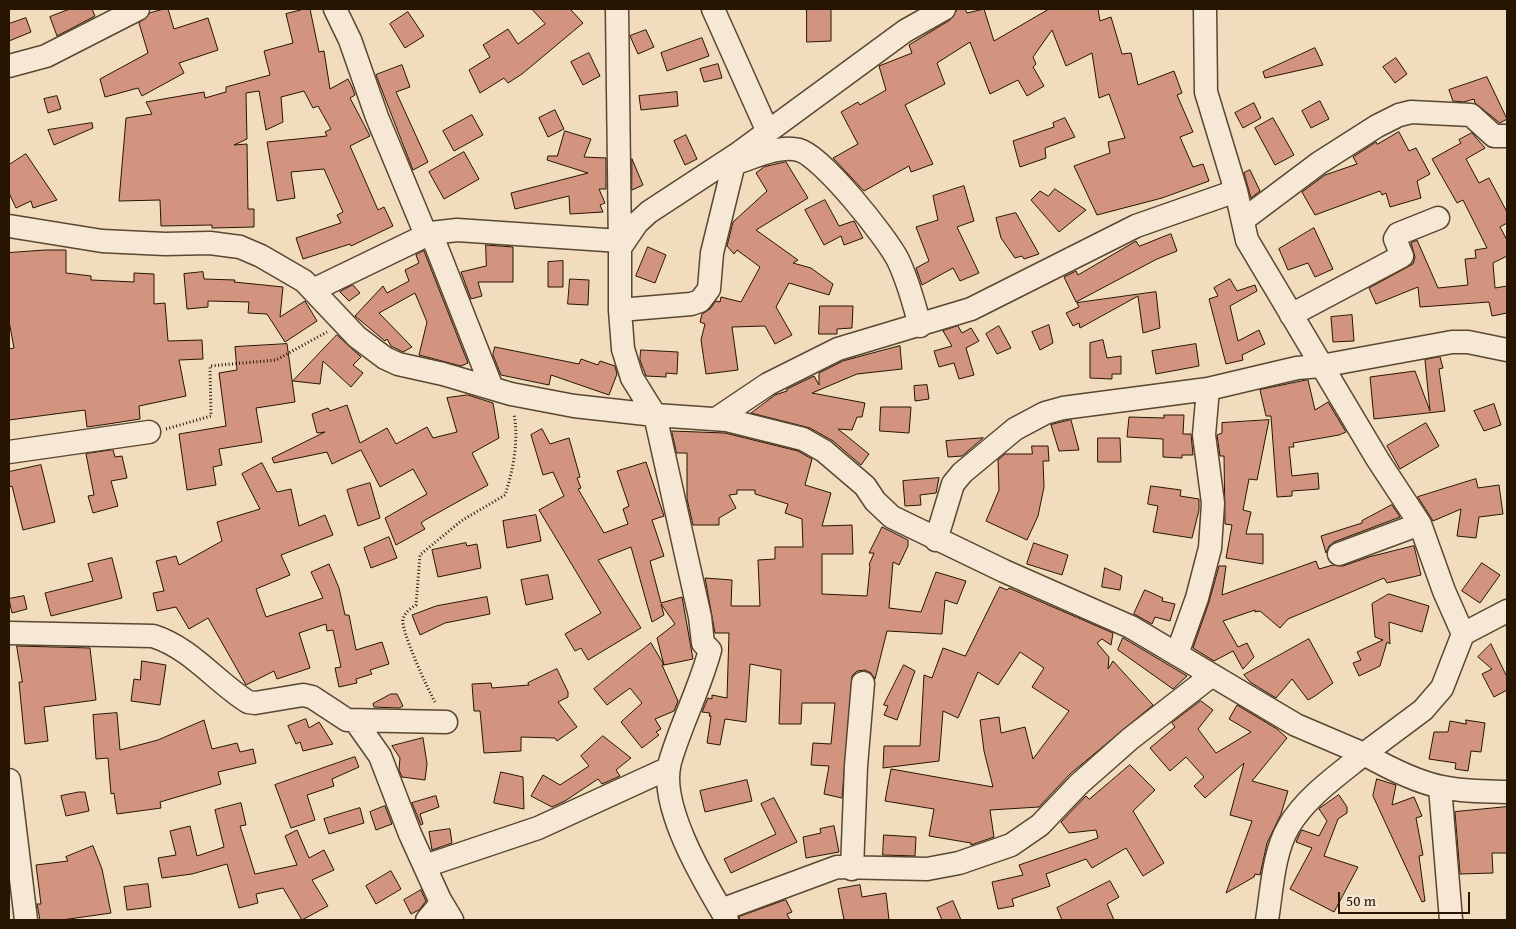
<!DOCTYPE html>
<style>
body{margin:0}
#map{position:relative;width:1516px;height:929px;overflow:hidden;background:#f1dcbd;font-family:"Gentium Book Plus",serif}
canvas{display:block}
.frame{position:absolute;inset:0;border:10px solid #271502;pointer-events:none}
.scale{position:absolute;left:1338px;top:892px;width:132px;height:22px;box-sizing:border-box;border:2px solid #271502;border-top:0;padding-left:6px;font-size:15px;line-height:18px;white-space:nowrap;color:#271502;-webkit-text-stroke:4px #f6e8d4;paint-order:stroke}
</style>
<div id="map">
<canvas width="1516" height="929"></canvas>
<div class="frame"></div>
<div class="scale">50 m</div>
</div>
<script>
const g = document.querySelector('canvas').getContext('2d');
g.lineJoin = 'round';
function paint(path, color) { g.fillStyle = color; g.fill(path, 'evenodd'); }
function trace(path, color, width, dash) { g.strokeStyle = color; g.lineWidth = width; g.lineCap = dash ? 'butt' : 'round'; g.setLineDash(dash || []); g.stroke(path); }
const building = new Path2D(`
 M70,9H92L95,16L57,36L50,17Z
 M164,9H168L174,29L208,18L218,50L179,63L184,73L142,96L138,88L105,97L100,79L148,53L139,23L150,13Z
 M305,9H310L319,52L324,51L330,89L348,79L352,87L355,95L350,98L370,136L350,146L378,210L384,207L393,226L351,246L350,244L303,259L296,238L341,223L337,215L343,212L324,169L291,172L295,198L277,201L267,142L327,136L325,132L331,129L318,106L313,108L304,91L281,97L283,122L266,130L259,91L246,93L247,139L234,145L247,144L248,209H254V227L212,228V225L161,226L160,200L119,201L126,118L152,114L146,102L204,92L205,98L226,92V87L270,75L264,51L293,43L286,14Z
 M532,9H570L583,23L522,74L508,83L504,78L480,93L469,70L490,57L483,45L508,29L518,44L545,24Z
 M807,9H831V41L807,42Z
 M958,9H965L967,13L984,9L994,41L1049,9H1098L1100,21L1111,17L1122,54L1131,53L1138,85L1174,71L1182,93L1177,95L1193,132L1180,137L1193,167L1203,164L1209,181L1162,198L1097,215L1074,166L1110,153L1108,142L1125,138L1109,94L1099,98L1092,53L1066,66L1052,30L1033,57L1036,64L1033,67L1044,86L1027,96L1018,80L990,94L970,42L937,63L945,84L905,105L933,164L911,172L909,166L864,191L833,158L858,144L841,112L858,102L860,105L886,90L879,66L912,53L909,45L950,20Z
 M408,12L424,36L405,48L390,24Z
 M26,18L31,32L9,41V24Z
 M646,30L654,47L638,54L630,36Z
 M702,38L709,56L667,71L661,53Z
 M1315,48L1323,65L1265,78L1263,72Z
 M589,53L600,76L583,85L571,62Z
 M1396,58L1407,74L1395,83L1383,67Z
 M718,64L722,78L704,82L700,69Z
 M402,65L410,87L396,92L428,162L413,170L376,75Z
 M1487,77L1507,119L1500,123L1475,103L1474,99L1464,102L1453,101L1449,90Z
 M677,92L678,106L641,110L639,96Z
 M57,96L61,109L48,113L44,99Z
 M1320,101L1329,119L1311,128L1302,111Z
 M1254,103L1261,118L1243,128L1235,113Z
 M555,110L564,129L548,137L539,118Z
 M472,115L483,135L454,151L443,131Z
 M1065,118L1075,137L1045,148L1046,158L1020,167L1013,141L1054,127L1053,123Z
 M1273,118L1294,155L1275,165L1255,128Z
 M92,123L93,128L54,145L48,130Z
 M565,131L591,139L584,157L606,158V189H599L605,203L600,205L603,212L570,214L569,196L515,209L511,193L588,173L547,160L548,156H557Z
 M1399,132L1409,151L1416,148L1430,174L1417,181L1421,198L1390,207L1386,193L1382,195L1380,191L1315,215L1302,192L1325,175L1357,164L1353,157L1376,142L1377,144Z
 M1472,133L1485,148L1466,159L1479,183L1489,178L1507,212V223L1500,227L1507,240V256L1493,263L1495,288L1507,286V313L1492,316L1489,302L1420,307L1418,287L1376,304L1369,288L1413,264L1415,257L1411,243L1417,240L1438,288L1468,285L1465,259L1476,258L1475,250L1487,248L1463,200L1457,203L1432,159L1461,143L1459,140Z
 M686,135L697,159L685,165L674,141Z
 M464,152L479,179L444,199L429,172Z
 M26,154L51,191L57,200L33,208L31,201L16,208L9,193V165Z
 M632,159L643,185L632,190Z
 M786,162L808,198L756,230L798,260L793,263L811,268L833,284L829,295L789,283L776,307L792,335L775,344L765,326L732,327L738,370L706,374L701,340L705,324L700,322L702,314L710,309L716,301L720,302L721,297L741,302L760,267L737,250L734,254L727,246L733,222L767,191L756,173L764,167Z
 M1250,170L1260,191L1251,198L1244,173Z
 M964,186L974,221L957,227L979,273L960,281L953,268L922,285L916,268L929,261L916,227L938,220L933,196Z
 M1055,189L1086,210L1059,232L1031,200L1040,191L1048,196Z
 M825,200L839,226L854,221L863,238L844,245L841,236L824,245L805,210Z
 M1016,213L1039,254L1024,259L1022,256L1015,258L1001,238L996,218Z
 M1314,228L1333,269L1315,277L1308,263L1288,270L1279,249Z
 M1171,234L1177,251L1157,259L1076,302L1064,277L1076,271L1078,275L1136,241L1139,246Z
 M486,245L513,247V282H478L482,296L471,299L461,272L486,266Z
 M648,247L666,255L655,283L636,276Z
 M45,250H66V273L91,276V280L134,282V273L154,274V304L165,303L168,341L202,340L203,359L179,360L186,396L139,406L140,419L108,424L87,427L85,410L9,420V349L14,348L9,321V253Z
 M424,251L468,363L461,366L419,355L427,322L415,293L379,313L412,347L403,352L391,346L387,339L385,341L355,316L383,286L387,293L409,281L405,270L419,263L416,255Z
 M563,261V287H548V262Z
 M203,272L204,279L235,280L234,282L283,287L280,317L305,301L317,321L285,342L267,314L248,313L249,302L208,301V307L187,309L184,274Z
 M570,279L589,280L588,305L568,304Z
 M1230,279L1237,291L1255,285L1257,291L1230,306L1238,341L1259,330L1265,344L1242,355L1243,360L1226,364L1209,299L1218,296L1214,288Z
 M353,285L360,293L349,301L340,292Z
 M1156,292L1160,328L1143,333L1138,296L1080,328L1079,323L1073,326L1066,313L1079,307L1077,303Z
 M820,306H853L852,328L837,329V334H819Z
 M1352,315L1354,341L1333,342L1331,317Z
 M1049,325L1053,343L1040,350L1032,332Z
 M958,326L962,333L971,328L979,341L966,348L974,375L959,379L954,363L939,367L934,351L952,346L943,331Z
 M999,326L1011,348L997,354L986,334Z
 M337,335L361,357L353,365L363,373L351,387L323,361L320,384L293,381Z
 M1103,340L1107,358L1121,356V374H1112V379L1090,378V343Z
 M287,344L295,402L256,408L262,442L219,449L222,465L213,467L216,485L187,490L179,434L226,426L219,373L237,370L235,347Z
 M1196,344L1199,366L1156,374L1152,351Z
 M900,346L902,369L857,374L812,393L865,403L862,417H857L852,430L838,429L869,454L861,465L833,441L810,428L751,413L775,395L787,391V389L814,376L819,385V373L843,361Z
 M495,347L579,364L581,359L598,365L600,361L615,366L617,374L609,395L551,375L549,385L501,375L493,355Z
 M641,350L678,352L677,374L666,373V377L646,376L640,360Z
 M1440,357L1443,368L1439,369L1445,411L1374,419L1370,377L1415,371L1430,411L1425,360Z
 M1308,380L1315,410L1328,402L1346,432L1339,435L1293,443L1294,447H1289L1292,476L1318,473L1319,489L1292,491V496L1277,497L1271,416H1266L1260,390Z
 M927,385L929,399L915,401L914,386Z
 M468,395L493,403L499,438L472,453L488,485L425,520L421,523L425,529L396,545L385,518L427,494L413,469L380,487L361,450L332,464L327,452L274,463L272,458L325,432L317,433L312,414L328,408L330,411L347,405L360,443L387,428L396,444L427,427L433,438L457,432L447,398Z
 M1494,404L1501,425L1484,431L1474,411Z
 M881,407H911L909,433L880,431Z
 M1164,415H1184L1183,434H1191L1193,455H1182V458L1163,457V439L1127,437L1129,417L1164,418Z
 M1071,420L1079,450L1059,451L1051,425Z
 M1269,420L1257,480L1249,479L1243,510L1251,512L1246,534H1263V564L1226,558L1232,525L1225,524L1224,456H1220L1217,435L1222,433V423Z
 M1426,423L1439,446L1400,469L1387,446Z
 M542,429L550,444L569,438L580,477L577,478L581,488L578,489L604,533L628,524L623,509L629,506L617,471L646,462L664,516L652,520L664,556L650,561L661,603L682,597L693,659L664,665L657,638L675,624L661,604L664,615L652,622L631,547L598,560L641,628L588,660L581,648L575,651L565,634L601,613L539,510L564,496L553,472L543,475L531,435Z
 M672,431L725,433L798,451L812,459L805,485L831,493L822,526L852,525L853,554H822V594L867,596L870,566L869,565L874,553H869L882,527L908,540V546L899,565L893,562L889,608L921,612L936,572L966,581L957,604L945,600L942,634L887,631L875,679L871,673L865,670L857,671L852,676L842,798L824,794L829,766L811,765L813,743L831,744L835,703H802L801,724H779L781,670L750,664L746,722L725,719L720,745L707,743L711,716H709L710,713L702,712L708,698L712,699V695L727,698L729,633H715L705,578L732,580L731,606H760L758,560L775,559V547H803L802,519L785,513L788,504L755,494V490H737V494L729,495L736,508L719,518V525H693L687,499V453H677Z
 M983,438L962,456L948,457L946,441Z
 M1098,438H1120L1121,462H1098Z
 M1032,446H1048L1049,461H1043L1044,487L1038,516L1027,540L986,521L999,490L998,460L1005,454H1032Z
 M113,450L115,457L122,456L127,478L111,481L118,506L93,513L88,496L94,495L86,454Z
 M262,463L277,492L291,489L299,526L325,515L333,535L281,555L290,575L256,589L266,617L323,598L311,572L329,564L339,588L345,615H349L356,650L382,642L389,664L370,670L372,674L356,679L357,683L339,687L335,668L341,667L333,630L327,631L326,624L299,633L310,668L277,679L274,671L246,685L208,618L189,629L176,607L157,611L153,593L164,591L156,561L176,556L179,565L222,541L217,522L260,509L242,474Z
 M41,465L55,522L23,530L12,486L9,487V472Z
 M939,478L936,493L920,495L921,505L905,506L903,481Z
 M1476,479L1478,488L1499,485L1503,514L1479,517L1476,538L1457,536L1461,509L1433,521L1418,497Z
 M370,483L380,518L358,526L347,490Z
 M1151,486L1181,490L1180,496L1199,499V510L1192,538L1153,532L1158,506L1148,504Z
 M1392,505L1400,517L1334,542L1329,546L1326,553L1321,536L1362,523V521Z
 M536,515L541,541L507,548L503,521Z
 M389,537L397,558L371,568L364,548Z
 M466,543L467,546L477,544L481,568L438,577L432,550Z
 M1034,543L1068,555L1062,575L1027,564Z
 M1414,546L1421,575L1387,583L1384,578L1288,619L1280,628L1260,611L1255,612V610L1223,621L1238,647L1247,643L1254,657L1243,669L1233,651L1214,661L1193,648L1209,602L1219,566H1226L1222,595L1316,561L1319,569L1333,565L1343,566L1369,557Z
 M112,558L122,598L51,616L45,593L93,581L88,564Z
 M1482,563L1500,575L1480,603L1462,591Z
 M1105,568L1122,576L1120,590L1102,587Z
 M548,575L553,599L526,605L521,580Z
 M1000,587L1007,590L1009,588L1113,633L1111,645L1102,639L1097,643L1109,657L1108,669L1113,661L1153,705L1070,774L1039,807L990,810L994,837L971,845V843L929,836L934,809L885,801L891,769L993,787L984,751L980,720L999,717L1001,733L1025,727L1033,759L1069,711L1032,687L1044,668L1020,652L998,685L978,672L958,718L943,711L939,761L883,768L884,746H920L924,675L932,678L943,648L965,656Z
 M1145,590L1163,598L1162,601L1175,604L1170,621L1155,617L1152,624L1134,614Z
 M1389,594L1429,606L1422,632L1389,622L1390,644L1387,642L1380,666L1359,676L1353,663L1361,660L1357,652L1383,640L1375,637L1372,604Z
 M24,596L27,609L12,613L9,599Z
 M487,597L490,614L445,623L420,635L412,615L436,606Z
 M1123,638L1125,639L1187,676L1173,689L1118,650Z
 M1309,639L1333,683L1315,696L1308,700L1292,679L1276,698L1250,682L1244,675Z
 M651,643L664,665H662L678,701L674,711L655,719L661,729L656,732L659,735L642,748L621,722L642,703L630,688L607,705L594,689Z
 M1491,644L1507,677V690L1494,697L1482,674L1492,669L1478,657Z
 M17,646L90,648L96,700L44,707L48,741L25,744L19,682H22Z
 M142,661L166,665L160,705L131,701L134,679L140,680Z
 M904,665L915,671L897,720L884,715L888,706L884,705Z
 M557,669L568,692V697L558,702L577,727L557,741L555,738L521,737V751L484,753L480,711H474L472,684L491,683L492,688L529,685L528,683Z
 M391,694H397L403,706L399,708L374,707L373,704Z
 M1201,701L1213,710L1198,729L1216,753L1251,732L1229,719L1237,705L1277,729L1287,738L1252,781L1288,791L1281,814L1267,843L1260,875L1255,874L1254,877L1226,893L1252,821L1230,815L1244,763L1205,798L1194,786L1204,777L1186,757L1170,771L1150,748L1175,727L1172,723Z
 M117,713L120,750L158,740L204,720L212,749L237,743L240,752L253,749L256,763L218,772L221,784L160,802L161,808L117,814L114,793L111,794L108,758L96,759L93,715Z
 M306,719L309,728L319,722L333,744L303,751L300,742L296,744L288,726Z
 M1466,720L1485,723L1481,752L1471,751L1468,771L1455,769L1456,763L1429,759L1434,732H1448L1450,721L1466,724Z
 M603,736L631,758L616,770L620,776L602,784L598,779L565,801L552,807L531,796L543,775L560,785L589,766L581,756Z
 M423,738L427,764L425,780L402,777L399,770L400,758L392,746Z
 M355,757L359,767L332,779L334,786L307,795L315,820L291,828L275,785Z
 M1130,765L1155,790L1133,811L1164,863L1143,876L1126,848L1092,868L1086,859L1046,874L1050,886L1012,899L1014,906L998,909L992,882L1023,875L1019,865L1098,838L1096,830L1069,833L1061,822L1086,796L1089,799Z
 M501,772L523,777L524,809L494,803Z
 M1377,779L1396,785L1392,805L1414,797L1422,816L1416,818L1423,855L1419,856L1425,901L1422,902L1373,796Z
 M747,780L752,801L705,812L700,791Z
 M79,792H85L89,811L66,816L61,796Z
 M1339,795L1347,807V813L1338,819L1324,856L1358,867L1334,912L1290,889L1312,848L1296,842L1300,833L1302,830L1319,836L1327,821L1319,809Z
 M436,796L439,807L420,814L423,824L421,825L412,803Z
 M774,798L797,842L731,873L724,859L776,834L761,804Z
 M241,803L246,825L240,826L255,874L297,865L285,836L297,830L309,858L324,850L334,870L312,880L328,906L302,920L283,888L256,894L258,903L239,908L227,864L192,874L162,878L158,858L176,855L170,831L190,826L197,856L224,847L215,810Z
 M385,806L392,824L376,830L370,812Z
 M1507,807V853H1492L1493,873L1460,874L1455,812Z
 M360,808L364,823L329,834L324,819Z
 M834,826L839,852L806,858L803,837L821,833L820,829Z
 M450,829L452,843L432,850L429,832Z
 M884,835L916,837L915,856L883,855Z
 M93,846L102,869L111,913L62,920H40L37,904H41L36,865L68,861L66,857Z
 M391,871L401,889L376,904L366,886Z
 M1110,881L1119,897L1107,904L1114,920H1062L1057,908Z
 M148,884L151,907L127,910L124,887Z
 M860,885L862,897L886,893L889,920H844L838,889Z
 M421,890L426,901L419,910L411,914L404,900Z
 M786,900L792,912L787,914L790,920H740L739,917Z
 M953,901L961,920H942L937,908Z`);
paint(building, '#d3947f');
trace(building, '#271502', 1);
const minor = new Path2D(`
 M335,9L350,40L377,117L426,235
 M617,9L620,248
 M713,9L768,132
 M9,66L46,56L138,9
 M736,163C755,157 779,145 799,150C822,156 887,238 898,260C908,281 914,303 920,326
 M1243,220L1319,163L1377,126L1399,115L1411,112L1471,115L1494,136H1507
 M9,226L102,241L165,244L210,243L240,247L261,256L304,281L357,337L385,358L398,364L443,374L511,394L574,406L655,415L727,420L803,439L824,451L865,486L875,501L892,517L1004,571L1131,627L1296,725L1364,754L1423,710L1442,688L1463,634L1444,591L1420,524L1378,460L1247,240L1236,191L1206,92L1205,9
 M431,233L492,388
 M313,290L431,233L457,230L620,241
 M620,310L691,304L700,301L709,289L712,253L736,155
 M1291,315L1402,256L1395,239L1398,234L1438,218
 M716,419L768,384L838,349L971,309L1136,226L1236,191
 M9,452L149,432
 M936,540L953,484L962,473L1015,429L1045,413L1063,408L1208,389L1297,368L1321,366L1452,342H1468L1507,350
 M1339,554L1420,524
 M9,633L153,636C191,648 216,682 248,702L255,703L303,695L312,697L347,720L446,722
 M1463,634L1507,611
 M1177,654L1197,598L1210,548L1213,503L1204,435L1208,389
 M356,722L380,756L410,834L440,900L452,920
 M9,780L26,920
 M1440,787L1451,920
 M425,866L538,828L669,768
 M852,869L856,766L863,683
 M721,910L837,867L927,869L959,863L1011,845L1040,825L1079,784L1130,739L1211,676
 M427,920L438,907L440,900
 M727,920C705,883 658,806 670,762C681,724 700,688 710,650L703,643L700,617L655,415L632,378L623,349L620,310V248L637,223L649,212L736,155L905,31L944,9
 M1267,920C1272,890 1273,853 1289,826C1306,797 1338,775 1364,754C1387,767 1416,782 1442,787C1463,792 1485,791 1507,792`);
trace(minor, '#5a4731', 25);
trace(new Path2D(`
 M166,429L211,416L210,366L276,360L327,332
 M435,702C428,690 400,629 403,619C405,612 411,608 416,605L420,555L461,521L505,495C513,471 519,440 514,414`), '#271502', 3, [1, 2.5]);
trace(minor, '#f6e8d4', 22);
</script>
